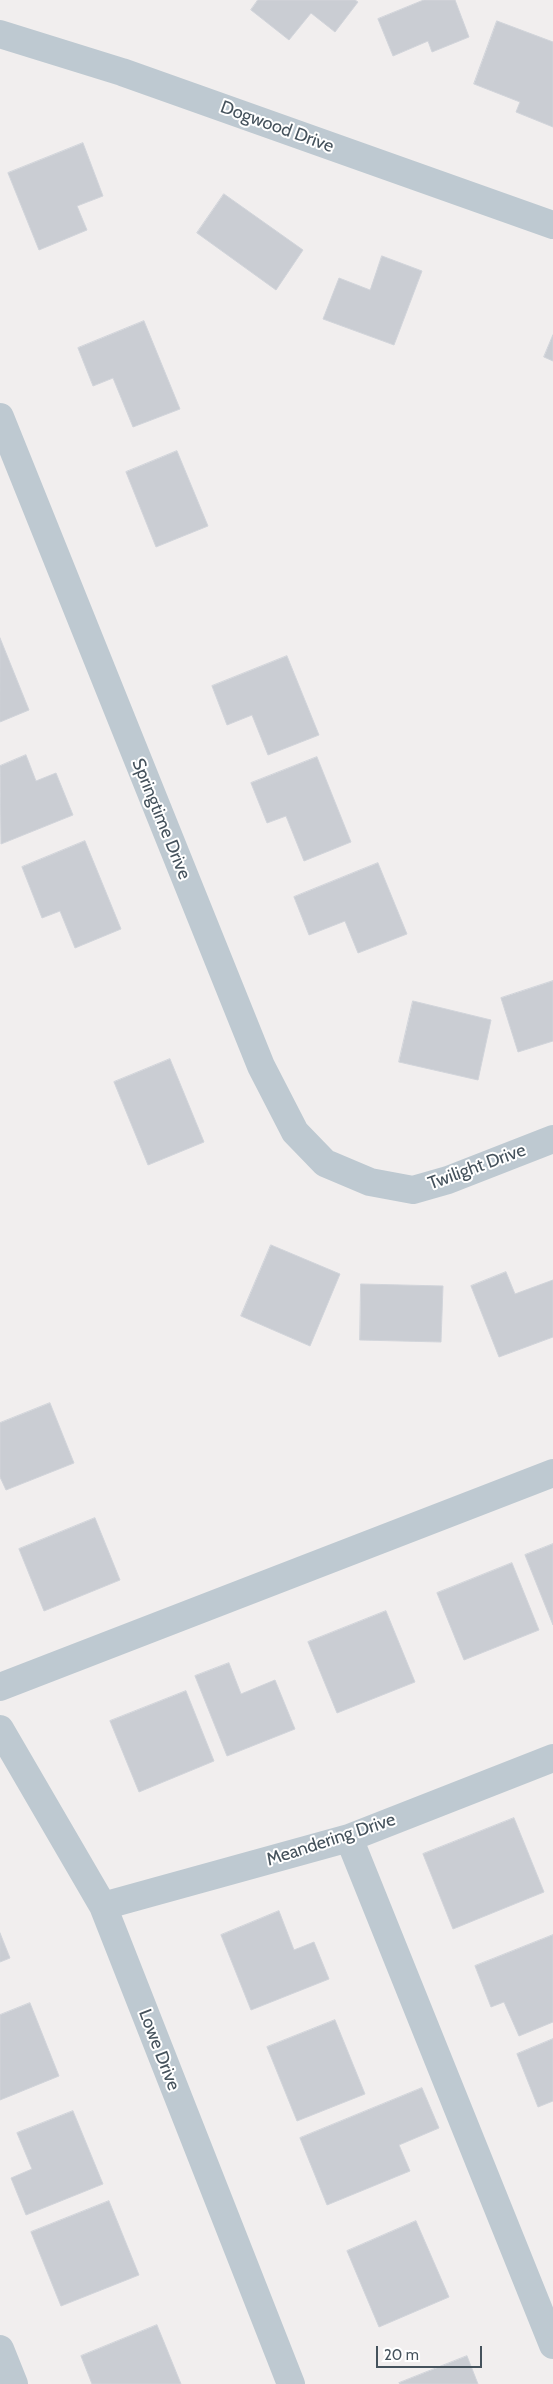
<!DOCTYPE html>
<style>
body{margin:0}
#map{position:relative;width:553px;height:2384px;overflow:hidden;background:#f1eeee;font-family:Cabin,sans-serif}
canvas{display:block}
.scale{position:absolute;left:376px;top:2346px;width:106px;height:22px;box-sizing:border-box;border:2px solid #45525c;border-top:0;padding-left:6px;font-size:15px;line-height:18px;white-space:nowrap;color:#45525c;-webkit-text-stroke:4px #fff;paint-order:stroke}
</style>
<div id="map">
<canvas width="553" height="2384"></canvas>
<div class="scale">20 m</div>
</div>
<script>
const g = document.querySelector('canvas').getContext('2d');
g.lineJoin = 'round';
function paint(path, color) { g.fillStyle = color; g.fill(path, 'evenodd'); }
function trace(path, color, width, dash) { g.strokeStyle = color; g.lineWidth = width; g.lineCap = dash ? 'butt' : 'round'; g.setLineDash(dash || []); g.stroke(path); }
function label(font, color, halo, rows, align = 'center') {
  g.font = font + ' Cabin,sans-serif'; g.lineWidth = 4; g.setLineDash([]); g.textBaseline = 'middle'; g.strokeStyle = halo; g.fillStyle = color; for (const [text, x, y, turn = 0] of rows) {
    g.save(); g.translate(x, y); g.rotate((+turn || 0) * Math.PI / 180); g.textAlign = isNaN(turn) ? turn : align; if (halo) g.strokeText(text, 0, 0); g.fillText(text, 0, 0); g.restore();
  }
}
const building = new Path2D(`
 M258,0H355L358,2L335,32L311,13L289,40L251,10Z
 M424,0H455L469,37L432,52L428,41L393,56L378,19Z
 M497,21L553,42V127L516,112L520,102L474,84Z
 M83,143L103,196L77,206L87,230L39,250L8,173Z
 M224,194L303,250L276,290L197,233Z
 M382,256L422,271L394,345L323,319L339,278L370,290Z
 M144,321L180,409L133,427L113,378L93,386L78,348Z
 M553,335V361L544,357Z
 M177,451L208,526L156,547L126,472Z
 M0,638L29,710L0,722Z
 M287,656L319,735L268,755L252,715L227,725L212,686Z
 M26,755L36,781L56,773L73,815L1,844L0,766Z
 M317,757L351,842L304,861L286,816L267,823L251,783Z
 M85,841L121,929L75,948L60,911L42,918L22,867Z
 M378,863L407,934L358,953L345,921L309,935L294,897Z
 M553,981V1041L518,1052L501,998Z
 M413,1001L491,1020L478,1080L399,1062Z
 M170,1059L204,1142L148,1165L114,1082Z
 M271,1245L340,1274L310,1346L241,1316Z
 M506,1272L515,1294L553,1280V1337L499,1357L471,1286Z
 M361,1284L443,1286L441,1342L360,1340Z
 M50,1403L74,1463L6,1490L0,1477V1423Z
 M95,1518L120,1580L44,1611L19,1549Z
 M553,1544V1625L525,1555Z
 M512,1563L539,1630L464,1660L437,1593Z
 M386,1611L415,1682L337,1713L308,1642Z
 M229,1663L241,1694L275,1680L295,1729L227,1756L195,1676Z
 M186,1691L214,1761L139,1792L110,1721Z
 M514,1818L544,1892L453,1929L423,1854Z
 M279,1911L294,1950L314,1942L329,1979L251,2010L221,1935Z
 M0,1933L10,1958L0,1962Z
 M553,1935V2022L519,2036L504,2002L491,2007L475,1966Z
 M30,2003L59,2076L0,2100V2015Z
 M335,2020L365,2094L297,2121L267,2047Z
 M553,2039V2101L538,2107L517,2054Z
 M422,2088L439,2128L399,2145L410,2171L327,2205L300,2138Z
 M73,2111L103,2184L26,2215L11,2178L32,2169L17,2133Z
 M109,2201L139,2275L61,2306L31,2232Z
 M416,2221L449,2297L379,2327L347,2251Z
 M157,2325L181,2384H92L81,2356Z
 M467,2356L478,2384H400L399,2383Z`);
paint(building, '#cacdd3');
trace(building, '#d1d4da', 1);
trace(new Path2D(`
 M0,34L122,72L553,225
 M0,417L261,1066L295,1132L325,1163L370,1182L413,1190L448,1180L553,1139
 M0,1687L553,1473
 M0,1729L103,1906L291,2384
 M349,1838L553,2345
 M103,1906L349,1838L553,1758
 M0,2349L14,2384`), '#bec9d1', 28);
label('18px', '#45525c', '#fff', [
 ["Dogwood Drive",277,127,20],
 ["Springtime Drive",161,819,68],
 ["Twilight Drive",477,1167,-20],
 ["Meandering Drive",331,1840,-18],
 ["Lowe Drive",159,2050,69]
]);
</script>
